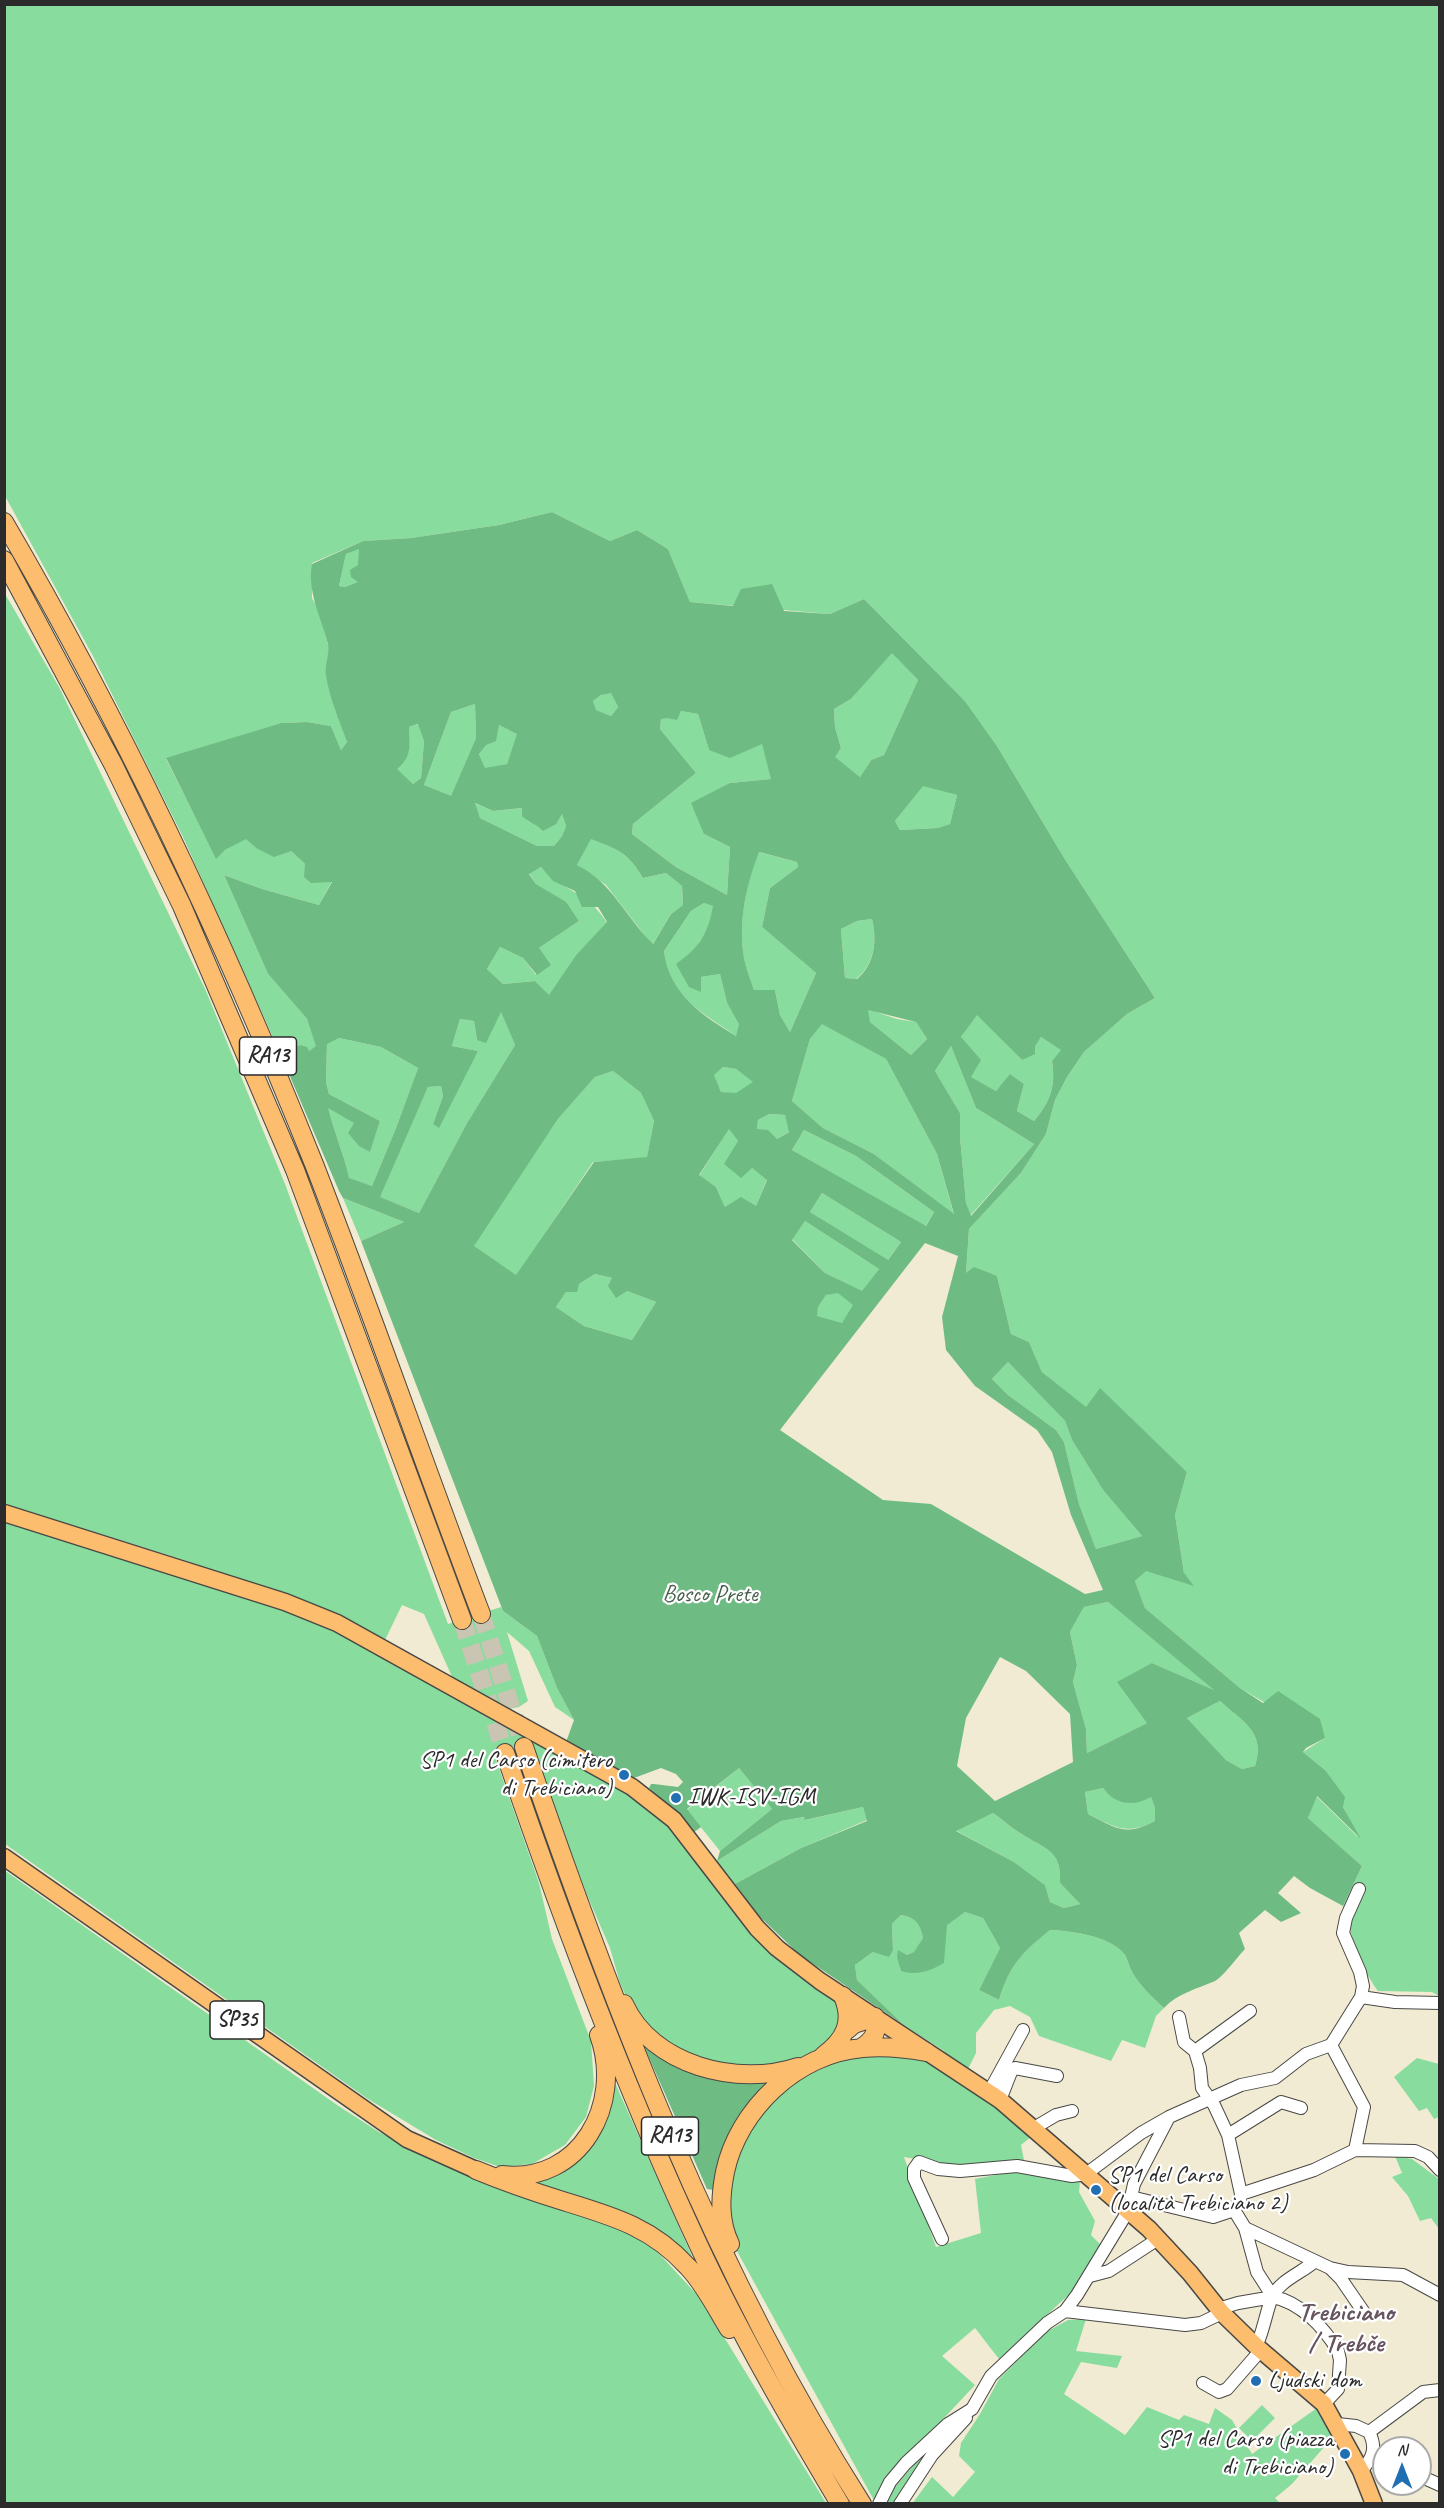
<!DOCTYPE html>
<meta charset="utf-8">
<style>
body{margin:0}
#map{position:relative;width:1444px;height:2508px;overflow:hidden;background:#f1ebd4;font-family:Caveat,sans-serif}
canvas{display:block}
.frame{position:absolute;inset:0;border:6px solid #2b2b2b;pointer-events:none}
.north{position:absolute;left:1372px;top:2436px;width:60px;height:60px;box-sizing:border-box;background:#fff;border:2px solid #aaa;border-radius:50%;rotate:0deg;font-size:16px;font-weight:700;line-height:24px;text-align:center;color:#2b2b2b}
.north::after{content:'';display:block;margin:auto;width:21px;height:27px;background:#1f6fb2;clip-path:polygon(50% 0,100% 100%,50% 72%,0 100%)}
</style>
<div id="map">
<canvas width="1444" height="2508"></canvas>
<div class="frame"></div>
<div class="north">N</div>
</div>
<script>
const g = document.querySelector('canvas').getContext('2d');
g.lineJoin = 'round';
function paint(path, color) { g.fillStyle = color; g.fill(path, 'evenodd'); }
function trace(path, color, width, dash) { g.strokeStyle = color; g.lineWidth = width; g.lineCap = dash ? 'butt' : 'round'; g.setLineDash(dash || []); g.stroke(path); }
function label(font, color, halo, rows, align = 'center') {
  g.font = font + ' Caveat,sans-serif'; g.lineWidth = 4.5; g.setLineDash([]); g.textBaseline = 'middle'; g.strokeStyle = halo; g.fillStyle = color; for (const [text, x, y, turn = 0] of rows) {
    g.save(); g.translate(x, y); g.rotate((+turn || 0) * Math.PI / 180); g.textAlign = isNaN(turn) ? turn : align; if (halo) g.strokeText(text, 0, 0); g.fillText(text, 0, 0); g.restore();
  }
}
paint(new Path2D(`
 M4,5H1439V1996L1432,1992L1378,1991C1360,1967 1351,1934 1343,1906L1362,1866L1308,1818L1316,1796L1358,1837L1325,1770L1303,1752L1325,1738L1240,1688L1145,1608L1135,1581L1145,1571L1184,1573L1175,1515L1187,1472L1100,1389L1086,1408L1042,1372L1029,1342L1011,1334L997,1276L966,1274L969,1229L1021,1173L1046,1134L1055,1100L1067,1077L1084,1052L1109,1030L1127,1014L1155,998L1066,861L997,746L965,701L864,599L830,614L690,602L668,549L637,530L610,541L552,512L499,525L411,538L363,541L312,563V598L318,609L329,648L326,674L335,710L347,742L341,750L331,726L307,722L281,723L166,759L216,858L225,850L246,838L256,848L291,851L305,864L332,881L319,905L262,889L224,875L268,974L307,1019L317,1046L309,1051L300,1045L280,1053L183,837L93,656L5,496Z
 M359,548V582L345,587L339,586L346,554Z
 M4,592L59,687L206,991L285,1184L448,1624L501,1607L503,1611L537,1636L557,1688L574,1720L555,1707L529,1651L507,1632L528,1701L519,1707L508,1709L453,1679L424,1614L402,1605L385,1640L340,1616L181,1559L5,1504Z
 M892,652L918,680L884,755L871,760L860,777L834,757L841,748L835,727L834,709L851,699Z
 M611,692L618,707L611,716L595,710L593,701L601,695Z
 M475,704L476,738L451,797L424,785L451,712Z
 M681,711L698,714L709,750L762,743L772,779L730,783L704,834L730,847L727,895L676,867L632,834L633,824L696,773L660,729L661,719Z
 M419,724L424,741L421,778L413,784L396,769C411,757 410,746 409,727Z
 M499,725L518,734L507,764L485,769L479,754Z
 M923,785L957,795L950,824L937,828L900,830L895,821Z
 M474,803L493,811L523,808L528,821L538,825L562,814L566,826L562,836L554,846H537L480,818Z
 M591,838C617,849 628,853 643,878L666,873L682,886L683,905L671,914L652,945L606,885L577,865Z
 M758,852L797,862L798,867L770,888L762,927L816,973L790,1032L780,1015L775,990H754C751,980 746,969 744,959C738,922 746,886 758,852Z
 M541,867C563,892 588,891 607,923L576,955L549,996L535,981L503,984L487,969L500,947L523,958L536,975L539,948L579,921L566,903L536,884L529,873Z
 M704,903L714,906L709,928L692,953L701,991V977L720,974L727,1003L740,1024L736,1036C702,1012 669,997 664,951L691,911Z
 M872,919C877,940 875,964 856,979L845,978L841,929L857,921Z
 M867,1009L897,1019L916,1022L927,1039L911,1055L870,1022Z
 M501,1011L515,1045L467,1123L419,1213L379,1197L428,1087L441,1086L443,1096L433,1124L478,1051L452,1046L460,1019L474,1021L477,1040Z
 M977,1014L1022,1060L1041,1037L1062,1050L1052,1061C1056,1087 1050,1102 1034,1121L1017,1111L1024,1084L1011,1075L996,1091L970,1077L961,1037Z
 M822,1023L886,1059L937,1154L954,1215L874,1154L823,1128L792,1101L810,1039Z
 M339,1038L381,1047L418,1068L396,1128L372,1186L349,1179C344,1154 334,1131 327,1107L355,1123L370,1151L380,1121L329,1094L326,1082L327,1043Z
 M951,1046L976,1108L1034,1144L970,1216L966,1203L960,1137V1113L935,1071Z
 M723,1067L736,1069L754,1082L736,1094L721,1092L713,1074Z
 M613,1071L641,1093L654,1121L647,1158L593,1162L516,1276L473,1246L558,1119L595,1077Z
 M769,1114L785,1115L790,1131L777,1139L757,1129L758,1120Z
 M729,1128L738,1141L752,1168L767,1179L756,1206L725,1207L716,1187L699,1176Z
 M804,1130L856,1156L934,1212L925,1227L792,1150Z
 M822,1193L901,1242L887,1261L810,1212Z
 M343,1198L404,1222L361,1241Z
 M805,1221L879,1269L862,1292L825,1273L792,1239Z
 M595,1274L612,1278L627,1291L656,1302L632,1340L584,1326L556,1307L566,1292Z
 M838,1292L854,1305L842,1324L816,1316L818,1307L826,1295Z
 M1008,1362L1065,1421L1072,1440L1103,1490L1142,1536L1096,1549L1079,1504L1064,1442L1056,1430L1008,1395L992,1379Z
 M4,1520L270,1604L323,1623L649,1805L835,1999L841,2022L825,2047L808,2055L791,2061L747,2068L694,2058L651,2031L627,1999L620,1983L610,1948L587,1895L531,1745L495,1757L539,1883L552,1939L591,2041L594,2086L586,2117L565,2145L532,2164L500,2167L474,2158L436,2140L368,2099L5,1844Z
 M1108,1602L1216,1691L1152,1663L1147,1723L1087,1753L1086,1729L1073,1682L1077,1665L1070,1632L1084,1607Z
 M1220,1701C1243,1722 1266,1732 1255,1766L1242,1769L1226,1760L1187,1718Z
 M739,1768L772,1809L720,1851L687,1810Z
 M1103,1788C1114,1803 1135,1797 1151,1796L1155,1808V1821C1126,1836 1115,1827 1088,1814L1085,1792Z
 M863,1807L867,1820L801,1848L735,1884L717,1861L781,1821L805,1817L806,1820Z
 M993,1813C1002,1819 1010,1827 1020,1833C1044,1849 1062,1849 1060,1883L1080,1904L1064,1908L1050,1902L1045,1885L1014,1862L955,1830Z
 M4,1870L337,2105L379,2132L440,2163L596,2218L652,2246L700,2298L826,2503H5Z
 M965,1912L983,1918L1000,1948L979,1990L999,2000C1009,1965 1023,1952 1050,1930C1072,1931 1111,1936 1125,1955C1128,1960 1129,1967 1132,1972C1141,1987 1152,1997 1164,2008L1156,2016L1145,2048L1122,2040L1111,2061L1039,2036L1030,2017L1010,2006L994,2010L976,2033V2053L967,2071L946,2057L944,2051L904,2025L857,1980L855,1965L873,1952L893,1950L892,1924L901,1915C915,1917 920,1924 923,1938L915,1952L907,1955L898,1951L901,1971L947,1924Z
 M867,2054L922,2057L985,2097L1032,2136L1021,2145L1024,2160L966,2167L904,2157L936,2247L981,2233L975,2179L1011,2172L1080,2182L1079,2192L1095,2221L1091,2235L1100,2244L1075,2289L999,2359L975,2328L942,2356L975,2385L915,2449L884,2478L896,2486L918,2460L956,2424L895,2503L876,2504L738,2253L732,2239L728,2207L734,2160L763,2109L803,2077L835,2063Z
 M1417,2058L1439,2064V2117L1434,2119L1427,2108L1419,2111L1394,2077Z
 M612,2076L695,2263L663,2233L626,2213L528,2181L546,2180L565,2171L578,2160Z
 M1395,2156L1412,2159L1439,2179V2229L1431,2218L1420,2221L1408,2196L1392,2177L1402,2173Z
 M1086,2319L1076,2351L1122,2356L1117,2368L1081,2362L1064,2394L1125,2435L1147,2407L1179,2420L1184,2415L1209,2424L1215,2408L1232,2420L1252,2454L1317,2408L1332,2438L1292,2484L1275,2498L1280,2503L912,2504L932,2477L953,2497L975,2472L959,2456L961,2443L980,2414L999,2379L1046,2332L1068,2320Z
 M1262,2405L1275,2418L1252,2441L1239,2428Z`), '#88dc9d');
paint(new Path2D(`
 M552,512L610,541L637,530L668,549L690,602L733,606L741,589L772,584L784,611L830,614L864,599L965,701L997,746L1066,861L1155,998L1127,1014L1109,1030L1084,1052L1067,1077L1055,1100L1046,1134L1021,1173L969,1229L966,1273L974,1267L997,1276L1011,1334L1029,1342L1042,1372L1086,1407L1100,1388L1187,1472L1175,1515L1184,1573L1194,1586L1146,1571L1135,1581L1145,1608L1240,1688L1263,1703L1278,1691L1320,1719L1325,1738L1306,1748L1303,1752L1325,1770L1345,1797L1343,1807L1361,1839L1317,1796L1308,1818L1362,1866L1343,1906L1310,1888L1294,1876L1278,1893L1301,1913L1281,1922L1265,1910L1239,1933L1245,1949C1238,1956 1223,1977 1215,1981C1197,1989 1178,1993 1164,2008C1152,1997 1141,1987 1132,1972C1129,1967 1128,1960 1125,1955C1111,1936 1072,1931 1050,1930C1022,1953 1010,1964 999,2000L979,1990L1000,1948L983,1918L965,1912L947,1925L944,1963C930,1971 917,1976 901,1971L897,1957L898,1950L907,1955L914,1952L923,1938C920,1924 915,1917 901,1915L892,1924L893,1950L889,1957L873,1952L855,1965L857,1980L904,2025L800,1955L759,1916L735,1884L801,1848L867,1821L863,1807L805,1820L804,1817L781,1821L717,1861L720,1851L772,1809L739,1768L687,1809L701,1827L693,1833L677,1814L649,1788L651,1784H654L678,1787L683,1782L676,1774L661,1768L634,1778L625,1775L566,1742L574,1720L557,1688L537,1636L503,1611L361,1241L404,1222L343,1198L339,1191L280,1053L300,1045L307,1047L309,1051L316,1046L307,1019L268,974L224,875L262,889L319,905L332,882L311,883L304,877L305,864L291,851L274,857L256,848L246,839L225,850L216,859L166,758L281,723L307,722L331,726L341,750L347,742C339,721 330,699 326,676C324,665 330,654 328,644C321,617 307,592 312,564L363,541L411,538L499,525ZM359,549L358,565L350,570L351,577L358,582L345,587L339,586L346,554ZM892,653L918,680L884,755L871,760L860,777L835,757L841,748L835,727L834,709L851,699ZM611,693L618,707L611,716L596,710L593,701L601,695ZM475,704L476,738L451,796L424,785L451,712ZM681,711L698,714L709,750L730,758L762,744L771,779L730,783L691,803L704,834L730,847L727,895L676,867L632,834L633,824L696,773L660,729L661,719L667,718L677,720ZM418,724L424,741L421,778L413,784L397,769C412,757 410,745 409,727ZM499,725L517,734L507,764L485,768L479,754L486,745L496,741ZM923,786L957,795L950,824L937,828L900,830L895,821ZM475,803L493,811L522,808V816C529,823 537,824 543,831L556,824L562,814L566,826L562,836L554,846H537L480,818ZM591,839C618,849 628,853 643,878L666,873L682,886L683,905L671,914L653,944C626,918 612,882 577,865ZM759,852L797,862L798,867L770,888L762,927L816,973L790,1032L780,1015L775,990H754C751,980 746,969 744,958C738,922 746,886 759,852ZM541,867L553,881L575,891L582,907H598L607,922L576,955L549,995L535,981L503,984L487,969L500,947L523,958L537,975L551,965L539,948L579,921L566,902L536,884L529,874ZM704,903L713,906C708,934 699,948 676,964L689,987L701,992V977L720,974L727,1003L739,1024L736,1036C702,1015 669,994 664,951L691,911ZM872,919C877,940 875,964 857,979L845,978L841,929L857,921ZM868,1010L916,1022L927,1039L911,1055L870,1022ZM501,1012L515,1045L467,1123L419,1213L380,1197L428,1087L441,1086L443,1096L433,1124L439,1128L478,1051L452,1046L460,1019L474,1021L477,1040L486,1043ZM977,1015L1022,1060L1035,1054V1046L1041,1037L1061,1050L1052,1061C1056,1087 1050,1102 1034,1121L1017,1111L1024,1084L1010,1074L996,1091L971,1077L981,1060L961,1037ZM822,1024L886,1059L937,1154L954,1214L874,1154L823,1128L792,1101L810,1039ZM339,1038L381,1047L418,1068L396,1128L372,1186L349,1178C344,1154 334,1132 328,1108L354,1123L348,1133L359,1146L370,1152L380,1121L329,1094L326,1082L327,1044ZM951,1046L976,1108L1034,1144L971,1216L966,1203L960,1137V1113L935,1071ZM723,1067L736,1069L753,1082L736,1093L721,1092L714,1075ZM613,1071L641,1093L654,1121L647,1157L594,1162L516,1275L474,1246L558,1119L595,1077ZM769,1114L785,1115L789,1132L777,1139L768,1130L757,1129L758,1120ZM729,1129L738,1141L724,1164L741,1178L752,1168L767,1180L756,1206L741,1197L725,1207L716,1187L699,1175ZM804,1130L856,1156L934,1212L926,1226L792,1150ZM822,1193L901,1242L888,1260L810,1212ZM805,1221L879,1269L862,1291L825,1273L792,1240ZM925,1243L958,1256L942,1317L946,1350L975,1386L1037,1430L1052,1452L1071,1515L1103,1590L1085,1594L931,1504L883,1500L780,1430ZM595,1274L612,1278L608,1286L616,1298L627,1291L656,1302L632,1340L584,1326L556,1307L566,1292H577L579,1284ZM838,1293L853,1305L842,1323L817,1316L818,1307L826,1295ZM1008,1362L1065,1421L1072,1440L1103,1490L1142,1536L1096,1549L1079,1504L1064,1442L1056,1430L1008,1395L992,1379ZM1108,1602L1214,1690L1152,1663L1117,1682L1147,1723L1087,1753L1086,1729L1073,1682L1077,1665L1070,1632L1084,1607ZM1000,1657L1026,1671L1070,1714L1073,1762L995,1801L957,1766L966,1718ZM1220,1701C1243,1722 1266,1732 1255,1766L1242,1769L1226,1760L1187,1718ZM1103,1788C1115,1805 1134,1807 1151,1797L1155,1808V1821C1125,1837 1116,1828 1088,1814L1085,1792ZM993,1813C1002,1819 1010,1827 1020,1833C1044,1849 1062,1849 1060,1883L1080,1904L1064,1908L1050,1902L1045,1885L1014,1862L956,1831Z
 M643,2044L773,2078L714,2190L707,2189Z`), '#6ebc84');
trace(new Path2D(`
 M481,1614L524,1747
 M462,1620L505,1753`), '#c9c5b2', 18, [18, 9]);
const minor = new Path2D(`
 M1361,1997L1395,2002L1440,2003
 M1179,2017L1184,2042L1195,2051L1200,2068L1202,2088L1214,2105L1228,2135L1241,2194
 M1195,2051L1250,2011
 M989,2092L1023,2030
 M1000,2100L1011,2072L1015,2068L1057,2076
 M1034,2128L1056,2115L1072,2111
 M1228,2135L1281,2102L1301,2108
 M1355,2150L1415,2151L1428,2157L1440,2170
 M1131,2197L1213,2217L1234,2210
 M1245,2228L1330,2268L1348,2272L1403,2275L1440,2295
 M942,2239L914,2178V2169L919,2162L938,2169L960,2171L1017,2166L1072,2176L1086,2174L1141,2133L1169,2117
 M1331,2269L1341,2279L1365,2314
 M1090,2276L1109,2271L1158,2239
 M1218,2309L1238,2303L1273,2297
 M1065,2311L1185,2325L1201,2323L1222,2313
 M1256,2346C1261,2340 1267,2309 1272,2297C1280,2280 1302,2273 1315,2261
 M1203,2383L1219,2392L1227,2389L1261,2350
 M1324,2404L1338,2389L1340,2360L1338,2351C1324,2327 1300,2302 1273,2297L1257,2272L1245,2228L1234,2210L1240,2201L1241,2194L1314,2170L1355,2150L1364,2107L1331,2045
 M1337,2424L1356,2426L1369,2432L1423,2392L1440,2390
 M1361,2471C1373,2458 1377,2448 1369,2432
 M1420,2476L1440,2485
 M879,2504L890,2482L906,2463L948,2424L972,2409L991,2376L1047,2323L1065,2311L1077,2295L1128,2211L1134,2184L1169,2117L1241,2085L1275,2078L1306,2054L1331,2045L1361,1997L1363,1986L1360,1972L1343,1933L1346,1918L1359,1889
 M900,2504L932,2455L966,2418`);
const major = new Path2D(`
 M4,1513L285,1602L337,1623L632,1787L674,1820L757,1928L777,1948L820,1981L1000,2100L1149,2229L1190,2273L1222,2313L1256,2346L1324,2404L1361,2471L1374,2504
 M4,1857L407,2139L476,2170`);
const highway = new Path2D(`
 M4,522C124,727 226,944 314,1164C372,1313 424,1464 481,1614
 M4,560L113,764L182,906L295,1170L462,1620
 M524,1747C614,2009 712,2269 862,2504
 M505,1753C562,1920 624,2086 699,2246C740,2334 790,2420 840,2504
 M624,2004C652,2066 738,2087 798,2067
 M847,2030L854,2024L875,2017C878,2032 874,2040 861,2048
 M823,2056C845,2040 854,2022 843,1996
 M476,2170C505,2182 534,2192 563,2201C612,2216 652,2227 688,2267C705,2285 716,2308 729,2329
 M502,2175C580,2184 624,2104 599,2035
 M730,2244C719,2221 720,2197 725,2172C738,2110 797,2053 863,2048C884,2046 905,2048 926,2052`);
trace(minor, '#494844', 14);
trace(major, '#494844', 19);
trace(highway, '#494844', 20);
trace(minor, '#fff', 12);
trace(major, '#fcbd6f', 16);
trace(highway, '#fcbd6f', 18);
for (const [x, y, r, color] of [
 [624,1775,6,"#1f6fb2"],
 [676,1798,6,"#1f6fb2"],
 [1096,2190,6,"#1f6fb2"],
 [1256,2381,6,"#1f6fb2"],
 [1345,2454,6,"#1f6fb2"]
]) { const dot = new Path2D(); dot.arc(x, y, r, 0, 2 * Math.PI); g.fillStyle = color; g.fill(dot); trace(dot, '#fff', 2); }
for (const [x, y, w] of [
 [268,1056,57],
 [237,2020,54],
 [670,2136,57]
]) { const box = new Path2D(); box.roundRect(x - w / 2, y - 19, w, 38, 4.5); g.fillStyle = '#fff'; g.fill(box); trace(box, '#2b2b2b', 1.5); }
label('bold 22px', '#2b2b2b', null, [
 ["RA13",268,1056],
 ["SP35",237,2020],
 ["RA13",670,2136]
]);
label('24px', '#47604d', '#fff', [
 ["Bosco Prete",710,1595]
]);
label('24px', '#2b2b2b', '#fff', [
 ["SP1 del Carso (cimitero",612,1761,"right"],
 ["di Trebiciano)",612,1789,"right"],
 ["IWK-ISV-IGM",688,1798],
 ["SP1 del Carso",1108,2176],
 ["(località Trebiciano 2)",1108,2204],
 ["Ljudski dom",1268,2381],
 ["SP1 del Carso (piazza",1333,2440,"right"],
 ["di Trebiciano)",1333,2468,"right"]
], 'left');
label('bold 27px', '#66545f', '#fff', [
 ["Trebiciano",1346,2313],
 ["/ Trebče",1346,2344]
]);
</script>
